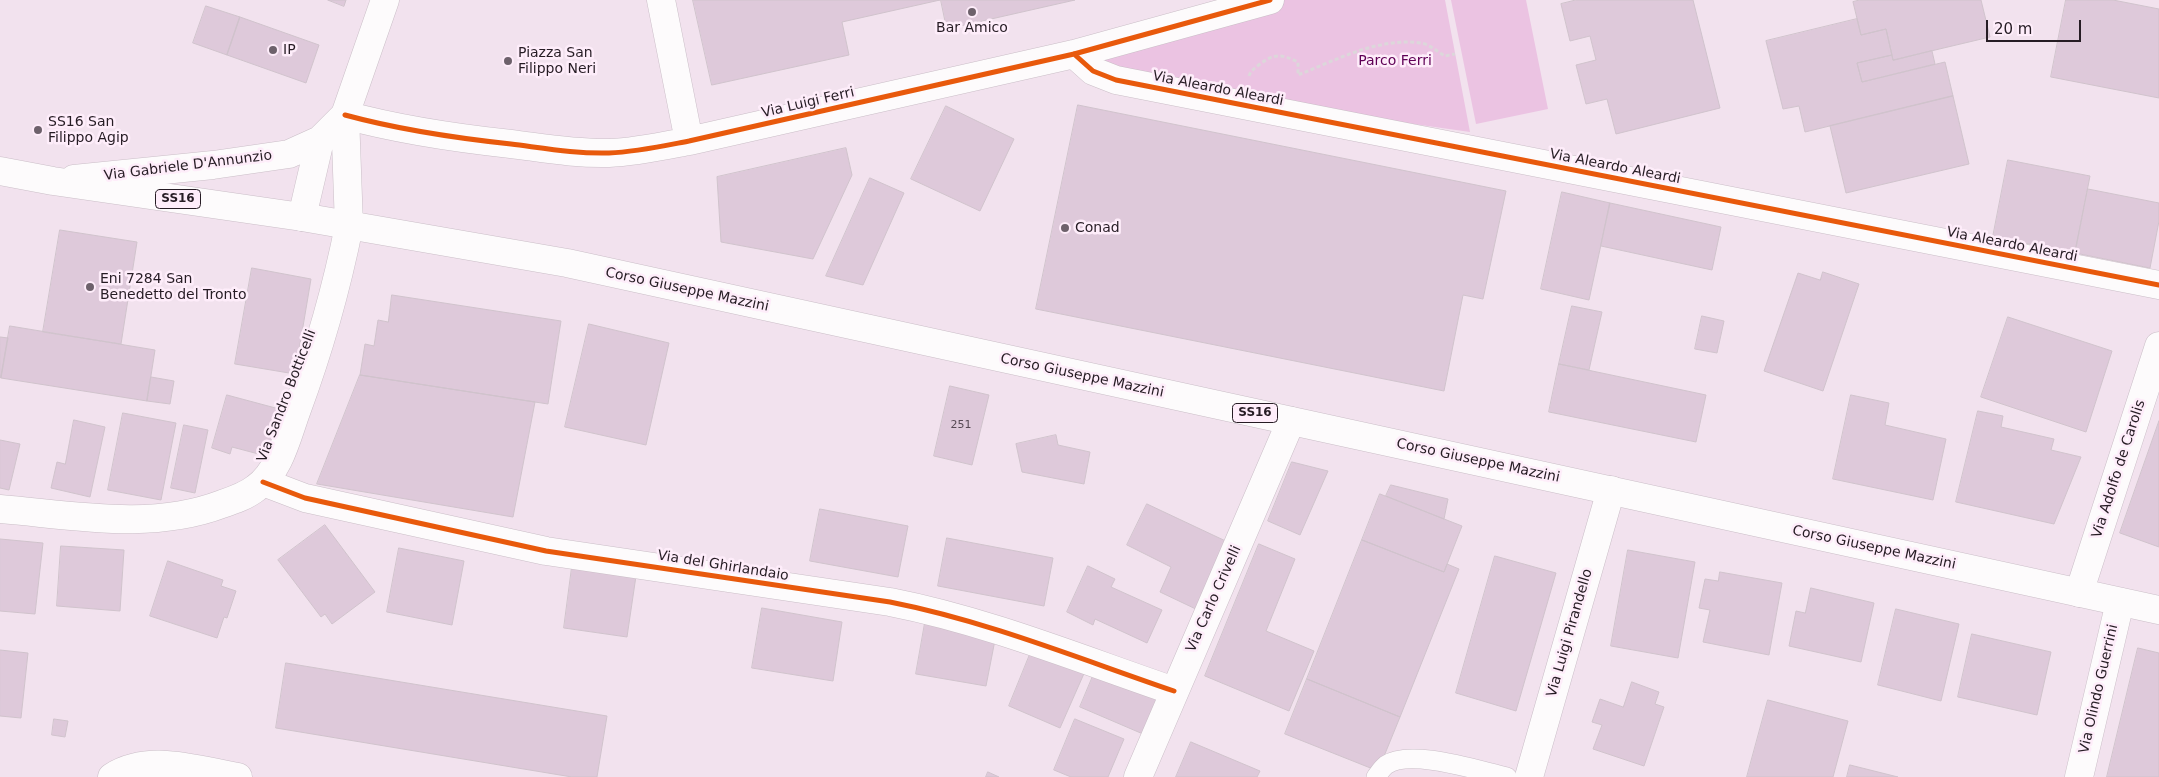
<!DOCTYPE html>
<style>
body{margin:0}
#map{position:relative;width:2159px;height:777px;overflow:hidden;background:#f2e2ee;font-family:"DejaVu Sans",sans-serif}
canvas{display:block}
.scale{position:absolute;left:1986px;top:20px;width:95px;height:22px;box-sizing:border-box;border:2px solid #261c24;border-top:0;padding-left:6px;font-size:15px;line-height:18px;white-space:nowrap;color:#261c24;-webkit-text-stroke:4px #feedfa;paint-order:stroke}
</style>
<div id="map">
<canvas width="2159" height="777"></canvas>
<div class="scale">20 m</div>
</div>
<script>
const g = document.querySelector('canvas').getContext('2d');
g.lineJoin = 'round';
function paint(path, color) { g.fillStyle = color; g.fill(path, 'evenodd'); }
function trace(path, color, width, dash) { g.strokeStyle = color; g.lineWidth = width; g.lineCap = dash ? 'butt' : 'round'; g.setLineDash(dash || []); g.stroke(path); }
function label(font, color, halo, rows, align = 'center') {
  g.font = font + ' "DejaVu Sans",sans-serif'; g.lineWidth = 5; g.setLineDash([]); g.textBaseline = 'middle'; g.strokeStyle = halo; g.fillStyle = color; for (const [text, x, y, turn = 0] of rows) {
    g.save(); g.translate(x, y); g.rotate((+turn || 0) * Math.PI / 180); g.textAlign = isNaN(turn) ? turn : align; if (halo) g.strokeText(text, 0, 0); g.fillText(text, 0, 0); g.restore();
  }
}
paint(new Path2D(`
 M1270,0H1445L1470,132L1132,84L1074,54Z
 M1451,0H1526L1548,109L1476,124Z`), '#ebc3e2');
const building = new Path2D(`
 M328,0H346L344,6Z
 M693,0H940L842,22L849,55L712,85Z
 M941,0H1075L947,29Z
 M1576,0H1693L1720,108L1616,134L1607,99L1586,104L1576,65L1596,60L1590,36L1570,41L1561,4Z
 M1860,0H1981L1990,37L1893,60L1886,29L1861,35L1853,2Z
 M2066,0H2113L2159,9V98L2051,77Z
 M206,6L240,17L227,55L193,43Z
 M240,17L319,45L306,83L227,55Z
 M1857,19L1861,35L1886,29L1892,55L1857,63L1862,82L1945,62L1953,96L1805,132L1799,106L1783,109L1766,41Z
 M1932,51L1935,64L1862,82L1857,63L1892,55L1893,60Z
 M1953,96L1969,164L1846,193L1830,126Z
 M1078,105L1506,191L1483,299L1463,295L1444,391L1036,309Z
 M946,106L1014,139L980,211L911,179Z
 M846,148L852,175L813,259L721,242L717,177Z
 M2008,160L2090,176L2075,253L1993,237Z
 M870,178L904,193L863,285L826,276Z
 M2088,189L2159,203V221L2150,268L2075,253Z
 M1562,192L1610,203L1589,300L1541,289Z
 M1610,203L1721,227L1712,270L1601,246Z
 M60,230L137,242L121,344L43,332Z
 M252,268L311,279L295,374L235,364Z
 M1823,272L1859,284L1823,391L1764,371L1798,273L1820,280Z
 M392,295L561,321L548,404L360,375L365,344L374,346L378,320L388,322Z
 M1572,306L1602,312L1589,370L1559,364Z
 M1702,316L1724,321L1717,353L1695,349Z
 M2008,317L2112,351L2086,432L1981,397Z
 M589,324L669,343L646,445L565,427Z
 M10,326L155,350L147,401L1,378Z
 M0,337L8,338L1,378L0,377Z
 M1559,364L1706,395L1696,442L1549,412Z
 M360,375L535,402L513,517L317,484Z
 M151,377L174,381L170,404L147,401Z
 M950,386L989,395L972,465L934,456Z
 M227,395L283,410L270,457L232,447L230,454L212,448Z
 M1851,395L1889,403L1885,425L1946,439L1933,500L1833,479Z
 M1978,411L2003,416L2001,427L2054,439L2051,450L2081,457L2054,524L1956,502Z
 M123,413L176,423L161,500L108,490Z
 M74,420L105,427L90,497L51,488L57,462L65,464Z
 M2159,421V547L2120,533Z
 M184,425L208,430L195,493L171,488Z
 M1056,435L1058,445L1090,452L1084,484L1022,472L1016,444Z
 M0,440L20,444L9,490L0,488Z
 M1292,462L1328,471L1300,535L1268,521Z
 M1391,485L1448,499L1444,519L1386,496Z
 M1380,494L1462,526L1444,572L1362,540Z
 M1147,504L1232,544L1200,611L1160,592L1171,567L1127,545Z
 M820,509L908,526L898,577L810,561Z
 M325,525L375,592L332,624L325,614L321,617L278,560Z
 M947,538L1053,558L1044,606L938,586Z
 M0,539L43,543L35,614L0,611Z
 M1362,540L1444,572L1447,564L1459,569L1400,717L1307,679Z
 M1259,544L1295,559L1266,631L1314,651L1289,711L1205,676Z
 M61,546L124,550L120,611L57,606Z
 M399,548L464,561L452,625L387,612Z
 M1628,550L1695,562L1678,658L1611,646Z
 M1495,556L1556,573L1516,711L1456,693Z
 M168,561L223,580L221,586L236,591L227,618L224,617L217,638L150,616Z
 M1088,566L1115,579L1111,587L1162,610L1147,643L1095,619L1093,625L1067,612Z
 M572,567L636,576L627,637L564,628Z
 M1720,572L1782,583L1769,655L1703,642L1710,610L1699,608L1705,579L1718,581Z
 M1811,588L1874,603L1861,662L1789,646L1796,611L1805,613Z
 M762,608L842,622L833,681L752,668Z
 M1896,609L1959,624L1941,701L1878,685Z
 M925,623L996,635L986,686L916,674Z
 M1972,634L2051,652L2037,715L1958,697Z
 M1033,647L1086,669L1060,728L1009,706Z
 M2138,648L2159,653V777H2107Z
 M0,650L28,653L21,718L0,716Z
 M286,663L607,716L597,777H572L276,728Z
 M1096,669L1166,699L1150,737L1080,707Z
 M1307,679L1400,717L1378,771L1285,734Z
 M1632,682L1659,692L1655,704L1664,707L1644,766L1593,749L1602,725L1592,722L1600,699L1623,707Z
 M1768,700L1848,721L1833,777H1747Z
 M54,719L68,721L65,737L52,735Z
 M1075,719L1124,739L1108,777H1071L1054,770Z
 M1191,742L1260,771L1257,777H1176Z
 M1850,765L1898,777H1847Z
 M988,772L999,777H986Z`);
paint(building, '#dec9da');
trace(building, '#d0c3cc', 1);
const lane = new Path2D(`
 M1376,777C1379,773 1382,768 1386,765C1410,748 1479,771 1507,777`);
const street = new Path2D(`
 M661,0L689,141
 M1074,54L1093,71L1116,80L2159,285
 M345,115C400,130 455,138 511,144C543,148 576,154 609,153C636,152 663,146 689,141L1074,54L1270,0
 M263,482L305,498L546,551L890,602C987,621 1080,659 1174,691
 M0,509C73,515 151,531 222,504C234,500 246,496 256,488C279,472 287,437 296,412C319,350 336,291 349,226
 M2079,593L2159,346
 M112,777C150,753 197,770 238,777
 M1138,777L1291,421
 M1529,777L1611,490
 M2079,777L2120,602`);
const secondary = new Path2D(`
 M74,179L213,165L289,154L320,140L345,115
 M302,217L320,140
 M349,226L345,115L385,0`);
const primary = new Path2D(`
 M0,171L53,181L302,217L567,263L2159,610`);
trace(lane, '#cabec7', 20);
trace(street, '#cabec7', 29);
trace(secondary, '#cabec7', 29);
trace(primary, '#cabec7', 29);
trace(new Path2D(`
 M1249,76C1251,70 1255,68 1260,64C1275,53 1281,54 1298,62V75C1336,60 1379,37 1421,43C1429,44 1438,52 1445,56L1455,54`), '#dcd7da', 3, [4, 2.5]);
trace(lane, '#fdfbfc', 19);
trace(street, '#fdfbfc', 28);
trace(secondary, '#fdfbfc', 28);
trace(primary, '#fdfbfc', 28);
trace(new Path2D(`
 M1074,54L1093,71L1116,80L2159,285
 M345,115C400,130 455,138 511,144C543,148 576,154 609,153C636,152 663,146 689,141L1074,54L1270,0
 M263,482L305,498L546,551L890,602C987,621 1080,659 1174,691`), '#e8590c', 5);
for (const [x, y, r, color] of [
 [972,12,5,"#6d616b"],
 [273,50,5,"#6d616b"],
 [508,61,5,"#6d616b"],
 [38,130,5,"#6d616b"],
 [1065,228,5,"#6d616b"],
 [90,287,5,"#6d616b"]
]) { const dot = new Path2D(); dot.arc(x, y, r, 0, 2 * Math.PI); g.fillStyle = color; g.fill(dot); trace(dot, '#feedfa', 2); }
label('11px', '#574a54', null, [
 ["251",961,425]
]);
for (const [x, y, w] of [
 [178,199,45],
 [1255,413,45]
]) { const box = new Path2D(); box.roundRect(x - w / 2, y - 9.5, w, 19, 4); g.fillStyle = '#feedfa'; g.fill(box); trace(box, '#261c24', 1); }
label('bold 12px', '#261c24', null, [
 ["SS16",178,199],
 ["SS16",1255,413]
]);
label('14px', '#261c24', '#feedfa', [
 ["Bar Amico",972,28,"center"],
 ["IP",283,50],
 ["Piazza San",518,53],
 ["Filippo Neri",518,69],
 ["SS16 San",48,122],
 ["Filippo Agip",48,138],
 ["Conad",1075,228],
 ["Eni 7284 San",100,279],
 ["Benedetto del Tronto",100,295]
], 'left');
label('14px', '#5f0056', '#feedfa', [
 ["Parco Ferri",1395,61]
]);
label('14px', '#261c24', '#feedfa', [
 ["Via Aleardo Aleardi",1218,89,11],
 ["Via Luigi Ferri",808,103,-13],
 ["Via Gabriele D'Annunzio",188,166,-7],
 ["Via Aleardo Aleardi",1615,167,11],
 ["Via Aleardo Aleardi",2012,245,11],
 ["Corso Giuseppe Mazzini",687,290,12],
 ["Corso Giuseppe Mazzini",1082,376,12],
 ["Via Sandro Botticelli",287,396,-69],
 ["Corso Giuseppe Mazzini",1478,461,12],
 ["Via Adolfo de Carolis",2119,469,-72],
 ["Corso Giuseppe Mazzini",1874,548,12],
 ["Via del Ghirlandaio",723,566,9],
 ["Via Carlo Crivelli",1214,599,-66],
 ["Via Luigi Pirandello",1570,633,-74],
 ["Via Olindo Guerrini",2099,689,-77]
]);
</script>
